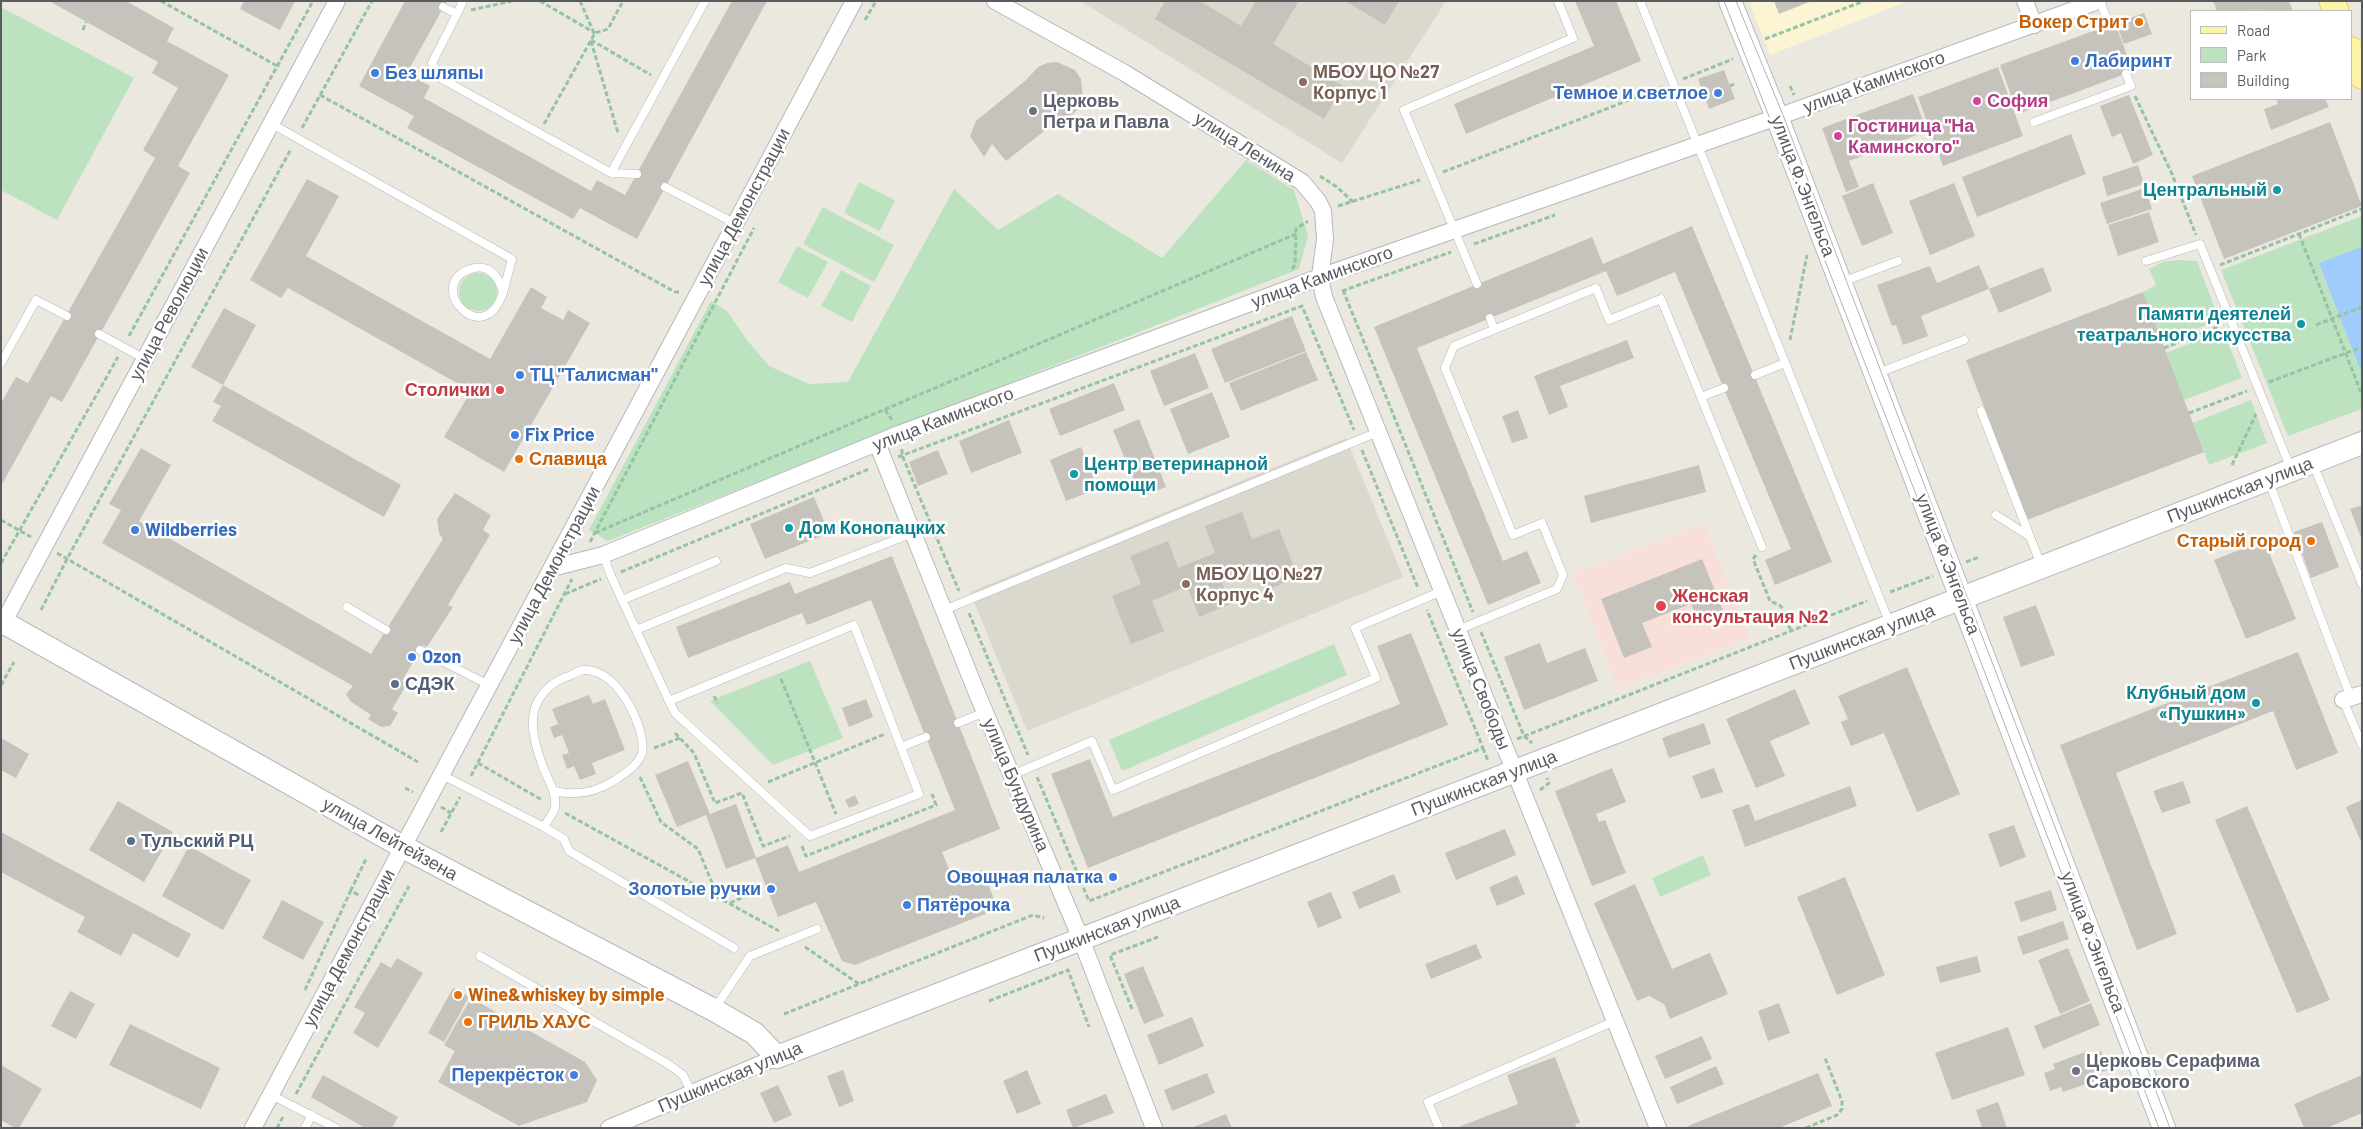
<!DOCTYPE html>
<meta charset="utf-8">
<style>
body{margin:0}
#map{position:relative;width:2363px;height:1129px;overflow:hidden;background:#ebe9df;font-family:Barlow,sans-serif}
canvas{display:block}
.frame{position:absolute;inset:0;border:2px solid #585b60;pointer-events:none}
.legend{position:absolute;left:2190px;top:10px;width:162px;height:90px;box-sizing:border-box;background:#fff;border:1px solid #bcbdbf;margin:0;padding:6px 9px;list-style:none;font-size:15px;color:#585b60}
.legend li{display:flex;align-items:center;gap:10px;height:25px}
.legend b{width:25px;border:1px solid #bcbdbf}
</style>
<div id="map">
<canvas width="2363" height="1129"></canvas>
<div class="frame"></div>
<ul class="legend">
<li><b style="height:6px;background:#fbf4a4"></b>Road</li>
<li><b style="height:14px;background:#bce2bf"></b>Park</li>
<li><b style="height:14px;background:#c6c3bd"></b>Building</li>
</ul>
</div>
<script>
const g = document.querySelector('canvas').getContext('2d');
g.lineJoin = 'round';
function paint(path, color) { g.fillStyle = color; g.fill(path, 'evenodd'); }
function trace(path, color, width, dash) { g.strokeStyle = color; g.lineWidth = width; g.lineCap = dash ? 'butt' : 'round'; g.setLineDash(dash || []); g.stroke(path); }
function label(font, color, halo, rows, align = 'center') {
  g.font = font + ' Barlow,sans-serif'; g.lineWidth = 5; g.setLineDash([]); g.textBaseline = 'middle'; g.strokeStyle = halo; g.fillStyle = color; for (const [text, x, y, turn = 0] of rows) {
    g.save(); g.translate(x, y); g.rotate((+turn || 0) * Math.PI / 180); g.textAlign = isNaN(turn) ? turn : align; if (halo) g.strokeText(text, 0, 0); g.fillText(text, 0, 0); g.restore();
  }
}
paint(new Path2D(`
 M1749,1H1908L1770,55Z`), '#fcf5d3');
paint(new Path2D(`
 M1080,1H1446L1342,163Z
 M1346,438L1403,577L1027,731L970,592Z`), '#dbd8cd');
paint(new Path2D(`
 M1704,523L1749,638L1618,689L1573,574Z`), '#f9dfda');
paint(new Path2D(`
 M1,7L134,78L57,220L1,190Z
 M1246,160L1294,190L1308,236L1299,269L608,541L589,530L711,301L727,311L747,340L769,366L809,384L848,382L954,189L998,230L1058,194L1162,258Z
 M859,182L895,200L880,231L844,213Z
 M823,207L894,245L874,282L803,244Z
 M2362,216V409L2288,436L2221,270Z
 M797,246L828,262L808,298L778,282Z
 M2179,260L2197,261L2219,320L2162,342L2143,292L2156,285L2149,269L2163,262Z
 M841,270L871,286L852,322L821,306Z
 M459 292a19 19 0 1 1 38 0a19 19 0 1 1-38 0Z
 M2223,330L2242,378L2184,400L2166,353Z
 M2251,400L2267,443L2209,465L2193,423Z
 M1334,644L1347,675L1122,771L1109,740Z
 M810,661L843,738L773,765L710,701Z
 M1703,855L1711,875L1660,897L1652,878Z`), '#bce2bf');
paint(new Path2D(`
 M2361,247L2362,248V374L2319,263Z`), '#9fccfb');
paint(new Path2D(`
 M49,1H126L174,28L167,41L229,75L178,166L190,173L62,402L51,396L1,486V403L16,377L28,383L155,158L143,150L178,88L152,73L158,62Z
 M244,1H295L280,30L240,9Z
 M405,1H447L407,73L430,86L424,98L591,191L597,180L625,195L732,1H767L637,239L580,208L573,219L407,128L414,116L359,86Z
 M1165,1H1200L1241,26L1256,1H1299L1273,44L1343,86L1324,119L1155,19Z
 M1345,1H1399L1385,25Z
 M1575,1H1616L1641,61L1466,134L1454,104L1594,46Z
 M1774,1H1812L1779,14Z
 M2213,1H2289L2293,11H2257V9L2251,11H2217Z
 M2144,13L2152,34L2124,44L2116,23Z
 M2115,23L2133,71L2018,114L2000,65Z
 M1057,62L1075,70L1081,79L1083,98L1080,107L1073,114L1065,120L1057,121L1006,161L992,144L984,157L970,136L976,121L1026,80L1038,67L1047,63Z
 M1998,67L2023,136L1943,166L1918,97Z
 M1724,70L1735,99L1709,109L1698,79Z
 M1913,94L1927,131L1849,161L1859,187L1846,192L1822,128Z
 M2129,95L2153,155L2133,164L2121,133L2112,137L2100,106Z
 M2276,99H2325L2329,107L2271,130L2264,109L2278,104Z
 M2330,122L2362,206L2224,259L2192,176Z
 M2071,134L2086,174L1977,217L1962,177Z
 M2138,165L2144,184L2107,196L2102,177Z
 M307,179L339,196L306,256L490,359L531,287L547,297L541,308L563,320L568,310L590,323L504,472L444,437L471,391L288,288L281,298L250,280Z
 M1873,183L1893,233L1862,246L1842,196Z
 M1954,183L1975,236L1930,255L1909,201Z
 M2145,188L2152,209L2107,224L2100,203Z
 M2149,212L2159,242L2118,256L2108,225Z
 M1692,226L1832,562L1775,585L1765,560L1791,549L1675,272L1617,296L1606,271L1417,348L1503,561L1527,551L1541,583L1488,605L1374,327L1592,237L1603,264Z
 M1979,265L1989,289L2043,267L2052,291L1999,313L1989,289L1921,316L1928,336L1903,345L1896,325L1892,326L1877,285L1930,266L1937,283Z
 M2143,292L2204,452L2027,520L1966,360Z
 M224,308L256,325L223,385L401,485L384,517L212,421L221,406L213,402L223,385L191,367Z
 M1292,316L1306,351L1225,383L1211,349Z
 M1627,340L1634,358L1560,386L1568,407L1549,415L1534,376Z
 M1306,352L1318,380L1241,411L1229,383Z
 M1195,353L1209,388L1164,406L1150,371Z
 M1114,383L1125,410L1060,436L1049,409Z
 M1212,392L1230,437L1188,454L1170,409Z
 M1518,410L1528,438L1512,443L1502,416Z
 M1139,419L1166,487L1141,497L1113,430Z
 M1009,420L1022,453L971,473L959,441Z
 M1081,447L1098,489L1066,501L1050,460Z
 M141,448L171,465L139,521L371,654L443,539L439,533L437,519L455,493L491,515L483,530L490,535L448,605L453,607L427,647L423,645L402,681L407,684L392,709L398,713L390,726L381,727L368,719L371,715L350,701L346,694L353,686L102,543L121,510L109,504Z
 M938,450L948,474L918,486L909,462Z
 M1699,465L1706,492L1591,523L1584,496Z
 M814,497L829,533L765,559L750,524Z
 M2362,505V540L2350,509Z
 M1242,512L1252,539L1279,529L1298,577L1265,591L1254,563L1220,577L1230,604L1199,617L1187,586L1152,601L1164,631L1131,644L1112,596L1141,584L1130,556L1168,541L1178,568L1215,553L1205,526Z
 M2322,522L2339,567L2311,578L2294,532Z
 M2264,540L2296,619L2246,639L2214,560Z
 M892,556L1000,829L942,852L954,881L981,870L984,875L995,870L999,880L988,884L998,909L855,965L842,961L816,902L778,917L755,858L726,869L706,815L677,827L655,775L688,761L710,814L736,804L756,858L788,845L799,872L955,810L871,600L807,625L802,613L688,658L676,627L790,582L795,594Z
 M1702,559L1725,615L1700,625L1691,604L1642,623L1652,647L1624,658L1601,599Z
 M2036,605L2055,655L2021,667L2003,617Z
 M1411,633L1448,725L1088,868L1051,774L1090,759L1113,817L1400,704L1377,646Z
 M1540,643L1547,663L1585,648L1598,681L1524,710L1504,657Z
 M2298,652L2338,753L2296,770L2273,711L2116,773L2177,934L2137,950L2060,745Z
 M1907,667L1960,794L1917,812L1884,733L1851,746L1841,722L1848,719L1838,696Z
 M1795,689L1810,724L1770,741L1785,776L1756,788L1726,719Z
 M589,695L593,704L605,699L625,750L592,763L596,774L580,780L574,766L567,769L562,755L569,753L562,735L554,738L550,727L558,724L552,709Z
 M866,699L873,717L849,727L842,708Z
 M1704,723L1711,744L1669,758L1662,738Z
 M1,738L29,754L16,778L1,770Z
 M1612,768L1626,802L1596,814L1599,822L1605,820L1626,873L1592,886L1555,791Z
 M1714,768L1723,792L1701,799L1692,776Z
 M2183,781L2191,803L2162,813L2153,791Z
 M1850,786L1857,806L1745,847L1732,810L1749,804L1755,821Z
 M855,795L859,804L849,808L845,800Z
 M2362,800V844L2346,807Z
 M118,801L173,832L144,882L89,850Z
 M2247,806L2330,1000L2297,1013L2215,820Z
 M2014,825L2026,857L2000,867L1988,834Z
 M1505,829L1516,855L1456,880L1445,853Z
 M1,832L191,934L178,958L133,933L121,956L77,932L85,917L1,872Z
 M189,846L251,880L223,930L162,896Z
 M1394,874L1401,892L1359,909L1352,892Z
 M1517,875L1525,894L1497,906L1489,887Z
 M1845,877L1885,975L1837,995L1797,897Z
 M1635,884L1672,969L1710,953L1728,994L1670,1019L1664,1004L1649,996L1637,1001L1594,903Z
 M2051,890L2057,910L2021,922L2014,902Z
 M1331,892L1342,918L1318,928L1307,902Z
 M282,900L324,922L303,960L262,938Z
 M2063,921L2069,939L2023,955L2017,937Z
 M1476,944L1482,958L1431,979L1425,964Z
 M2068,948L2090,1001L2060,1014L2038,960Z
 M1977,956L1981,972L1940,983L1936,967Z
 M397,958L423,973L378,1048L353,1033L365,1013L354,1007L381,962L391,968Z
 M1143,966L1164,1016L1144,1024L1124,974Z
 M453,988L469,997L444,1042L428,1033Z
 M70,991L95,1004L76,1039L51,1026Z
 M471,998L585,1062L597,1080L587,1102L519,1126L438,1082L455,1051L444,1045Z
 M1779,1003L1790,1033L1768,1041L1758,1011Z
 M2091,1003L2100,1025L2043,1049L2034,1026Z
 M1192,1017L1204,1046L1159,1065L1147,1035Z
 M130,1024L220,1068L201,1109L109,1065Z
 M2008,1027L2025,1075L1952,1100L1935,1053Z
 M1702,1036L1712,1059L1665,1079L1655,1056Z
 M2101,1051L2108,1070L2094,1075L2095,1081L2063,1092L2061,1087L2050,1091L2044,1073L2055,1069L2053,1064L2085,1052L2087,1057Z
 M1555,1057L1580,1123L1575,1124L1577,1128H1456L1518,1104L1507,1075Z
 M1,1065L42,1089L19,1128H15L1,1120Z
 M1716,1066L1724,1084L1677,1104L1670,1087Z
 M843,1070L854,1101L839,1107L827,1076Z
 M1027,1070L1041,1104L1017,1114L1003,1081Z
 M1207,1073L1215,1093L1172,1111L1164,1090Z
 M1818,1073L1832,1106L1779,1128H1689L1688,1126Z
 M323,1075L398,1117L392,1128H365L311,1097Z
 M2362,1075V1113L2327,1128H2304L2294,1104Z
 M778,1085L792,1115L774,1123L760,1093Z
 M1106,1094L1114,1113L1073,1128L1066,1110Z
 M1998,1102L2007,1128H1982L1976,1110Z
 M1226,1114L1232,1128H1191Z`), '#c6c3bd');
const lane = new Path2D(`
 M1640,1L1890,624
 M2100,1L2109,25
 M443,7L457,14L432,63L442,79L611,173L637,174
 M457,14L463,1
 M2034,122L2131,86L2126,74
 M272,124L512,259L503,293C499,275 487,262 468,270C426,287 483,351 503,293
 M611,173L705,1
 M665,187L736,224
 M2146,261L2200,244L2291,469
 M1842,282L1898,261
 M1477,284L1404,110L1573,38L1558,1
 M1490,318L1494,329
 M99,334L145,359
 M1,363L36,300L67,316
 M1878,373L1964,340
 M1755,375L1785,363
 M1701,397L1724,388
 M1981,411L2041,565
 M2313,464L2362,584
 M2269,482L2351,698
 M1996,515L2029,536
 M603,555L611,576L669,701L675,713L810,836L919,794L854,625L669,701
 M622,600L716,561
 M347,607L386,630
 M944,610L1378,432
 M636,630L786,568L810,573L913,533
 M1458,630L1557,589L1563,575L1542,523L1513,535L1445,368L1454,346L1596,288L1609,320L1661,299L1762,547
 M420,650L489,685
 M2343,700L2362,745
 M958,723L985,712
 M901,747L926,737
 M442,775L544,827L564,839L569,851L734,948
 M1012,775L1092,741L1113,790L1376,678L1355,628L1442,591
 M544,827C547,821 554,813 555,807C557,793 548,780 543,767C536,748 527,720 538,701C545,689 555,680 569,676C573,674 579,671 583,670C612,669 631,704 639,727C641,734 644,746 642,753C638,766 623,775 612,782C594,793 575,796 554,791
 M480,956L668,1064L683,1075L692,1093
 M715,1008L750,956L817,929
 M271,1095L336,1128
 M305,1128L312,1115
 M1439,1128L1428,1102L1615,1021`);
const street = new Path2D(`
 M995,1L1123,72L1302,182L1318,201L1323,211L1325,239L1320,277L1324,297L1658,1128
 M2025,1L2034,25
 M877,443L976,691L1081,939L1154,1128
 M552,568L603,555L899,434L1320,277L1783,115L2098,1
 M1,627L337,1
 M2343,700L2362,694
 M253,1128L854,1
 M609,1128L777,1057`);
const secondary = new Path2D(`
 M1730,1L1777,117L2164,1128
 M1,621L403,847L714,1010L754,1033L777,1057L2362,443`);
const primary = new Path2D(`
 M2332,1L2336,11
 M2352,50L2362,76`);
trace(lane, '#b5b7bc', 9);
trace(street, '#b5b7bc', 18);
trace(secondary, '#b5b8be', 24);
trace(primary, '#ebcd58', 27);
trace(new Path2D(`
 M161,1L279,67
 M540,1L595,33
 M580,1L594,33
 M471,10L512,1
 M865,20L876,1
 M83,30L86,22
 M1765,39L1864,1
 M591,40L651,75
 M591,41L618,133
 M1683,79L1733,59
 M1730,86L1734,84
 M1790,86L1794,95
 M320,95L675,292H681
 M2135,96L2172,174L2196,235
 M544,124L595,33L608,29L623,1
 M302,128L372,1
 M1443,172L1663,87
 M1320,176L1337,187L1353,202
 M1338,206L1420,180
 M2299,234L2362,395
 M1474,244L1555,215
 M2220,265L2362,209
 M1292,269L1295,265L1296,229L1308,221
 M1343,290L1473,612
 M1342,291L1451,252
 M2316,325L2362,307
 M129,336L313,1
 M1790,340L1807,255
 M2164,348L2220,326
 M2269,382L2362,347
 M885,410L892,420
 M2189,413L2247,391
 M902,449V455L959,591
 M1362,450L1418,588
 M898,457L1302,306L1354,430
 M2232,465L2256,414
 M1,520L31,537
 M595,533L1296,234
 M590,542L754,228
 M57,553L418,762
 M1756,555L1753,559L1770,601L1781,606L1791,631
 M1966,562L1979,557
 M1,563L118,357
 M621,572L869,469
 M1890,592L1933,576
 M565,594L601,579
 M41,610L67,559L291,149
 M969,613L1028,755
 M1481,632L1524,736L1532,743
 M781,679L836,814
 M1,685L14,662
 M714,696L718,703
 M675,733L694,753L715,803L742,793L763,846L790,836
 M1517,739L1867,601
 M654,748L680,738
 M1483,748L1488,761
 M478,763L542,800
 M471,776L572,579
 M640,777L661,822L698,849L718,897
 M1037,777L1089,901L1483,748L1427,610
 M768,782L885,734
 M405,788L413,792
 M1540,790L1549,783L1547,778
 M441,807L451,813
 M565,813L779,931
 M441,832L460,797
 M802,846L806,856L936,805L932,794
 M358,895L351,890L366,859
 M730,903L761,889
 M805,947L859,984L1033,915L1044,918
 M305,990L351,890
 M989,1001L1068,970L1089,1027
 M1132,1009L1110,955L1158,937
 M784,1014L859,984
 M296,1094L409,886
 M277,1128L284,1115
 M1806,1128L1837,1115L1842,1109V1101L1825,1058`), '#96c2a6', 3, [5, 2.5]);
trace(lane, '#fff', 8);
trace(street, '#fff', 16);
trace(secondary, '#fff', 22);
trace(primary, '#fbf4a4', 25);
trace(new Path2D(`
 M1724,1L1954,592L2159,1128
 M1736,1L1783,115L2170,1128`), '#b1b2b2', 1);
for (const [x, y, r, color] of [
 [2139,22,5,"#e8710a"],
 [2075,61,5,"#3f7fe0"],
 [375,73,5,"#3f7fe0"],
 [1303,82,5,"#8d6e63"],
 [1718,93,5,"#3f7fe0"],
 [1977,101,5,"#d1479c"],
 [1033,111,5,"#6b7280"],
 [1838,136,5,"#d1479c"],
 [2277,190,5,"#0f9aa8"],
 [2301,324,5,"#0f9aa8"],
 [520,375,5,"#3f7fe0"],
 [500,390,5,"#e0444e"],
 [515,435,5,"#3f7fe0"],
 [519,459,5,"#e8710a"],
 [1074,474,5,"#0f9aa8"],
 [789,528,5,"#0f9aa8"],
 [135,530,5,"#3f7fe0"],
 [2311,541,5,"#e8710a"],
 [1186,584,5,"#8d6e63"],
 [1661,606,6,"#e0444e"],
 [412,657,5,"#3f7fe0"],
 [395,684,5,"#5c6f8a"],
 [2256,703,5,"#0f9aa8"],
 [131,841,5,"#5c6f8a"],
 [1113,877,5,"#3f7fe0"],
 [771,889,5,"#3f7fe0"],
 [907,905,5,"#3f7fe0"],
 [458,995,5,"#e8710a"],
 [468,1022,5,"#e8710a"],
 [2076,1071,5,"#6b7280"],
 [574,1075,5,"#3f7fe0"]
]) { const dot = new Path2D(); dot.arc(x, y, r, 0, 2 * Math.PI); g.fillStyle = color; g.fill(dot); trace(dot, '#fff', 2); }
label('bold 18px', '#c56008', '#fff', [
 ["Вокер Стрит",2129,22,"right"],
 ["Славица",529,459],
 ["Старый город",2301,541,"right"],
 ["Wine&whiskey by simple",468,995],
 ["ГРИЛЬ ХАУС",478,1022]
], 'left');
label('bold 18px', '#366cbe', '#fff', [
 ["Лабиринт",2085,61],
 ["Без шляпы",385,73],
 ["Темное и светлое",1708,93,"right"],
 ["ТЦ \"Талисман\"",530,375],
 ["Fix Price",525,435],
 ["Wildberries",145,530],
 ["Ozon",422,657],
 ["Овощная палатка",1103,877,"right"],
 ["Золотые ручки",761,889,"right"],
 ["Пятёрочка",917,905],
 ["Перекрёсток",564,1075,"right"]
], 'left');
label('bold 18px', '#785e54', '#fff', [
 ["МБОУ ЦО №27",1313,72],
 ["Корпус 1",1313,93],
 ["МБОУ ЦО №27",1196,574],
 ["Корпус 4",1196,595]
], 'left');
label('18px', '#585b60', '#fff', [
 ["улица Каминского",1874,82,-20],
 ["улица Ленина",1245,147,32],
 ["улица Ф.Энгельса",1803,186,69],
 ["улица Демонстрации",744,207,-62],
 ["улица Каминского",1322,277,-20],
 ["улица Революции",169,314,-62],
 ["улица Каминского",943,419,-21],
 ["Пушкинская улица",2240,490,-21],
 ["улица Ф.Энгельса",1948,564,69],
 ["улица Демонстрации",554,565,-62],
 ["Пушкинская улица",1862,637,-21],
 ["улица Свободы",1481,689,68],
 ["Пушкинская улица",1484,783,-21],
 ["улица Бундурина",1016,785,67],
 ["улица Лейтейзена",390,839,29],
 ["Пушкинская улица",1107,929,-21],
 ["улица Ф.Энгельса",2093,942,69],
 ["улица Демонстрации",349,948,-62],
 ["Пушкинская улица",730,1077,-23]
]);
label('bold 18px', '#5b616d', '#fff', [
 ["Церковь",1043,101],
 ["Петра и Павла",1043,122],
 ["Церковь Серафима",2086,1061],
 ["Саровского",2086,1082]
], 'left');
label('bold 18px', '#b23c85', '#fff', [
 ["София",1987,101],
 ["Гостиница \"На",1848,126],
 ["Каминского\"",1848,147]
], 'left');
label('bold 18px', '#0d838f', '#fff', [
 ["Центральный",2267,190],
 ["Памяти деятелей",2291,314],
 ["театрального искусства",2291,335],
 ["Центр ветеринарной",1084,464,"left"],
 ["помощи",1084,485,"left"],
 ["Дом Конопацких",799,528,"left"],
 ["Клубный дом",2246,693],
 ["«Пушкин»",2246,714]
], 'right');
label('bold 18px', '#be3a42', '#fff', [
 ["Столички",490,390],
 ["Женская",1672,596,"left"],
 ["консультация №2",1672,617,"left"]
], 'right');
label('bold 18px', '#4e5e75', '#fff', [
 ["СДЭК",405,684],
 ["Тульский РЦ",141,841]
], 'left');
</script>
